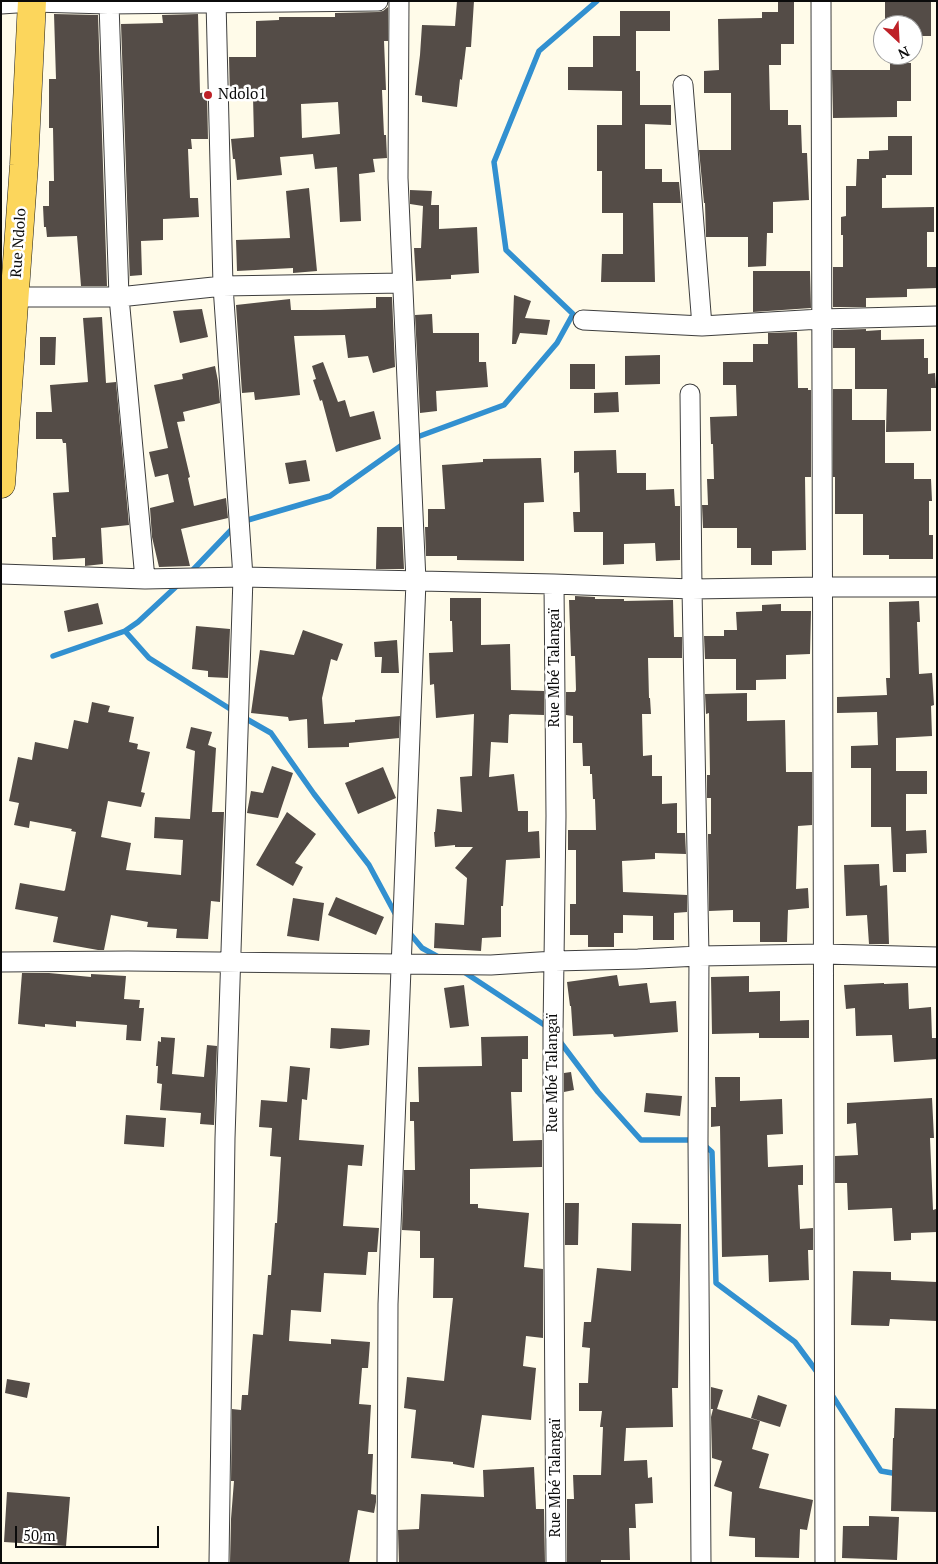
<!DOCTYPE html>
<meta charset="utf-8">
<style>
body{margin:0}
#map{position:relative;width:938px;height:1564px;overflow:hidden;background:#fffbe9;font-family:"PT Serif",serif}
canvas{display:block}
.frame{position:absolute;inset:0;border:2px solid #0b0b0b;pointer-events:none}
.north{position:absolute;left:873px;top:15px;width:50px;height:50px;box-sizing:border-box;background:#fff;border:1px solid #9d9d9d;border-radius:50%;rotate:155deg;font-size:14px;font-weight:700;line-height:20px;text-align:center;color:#0b0b0b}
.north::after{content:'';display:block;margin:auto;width:18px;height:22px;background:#be2127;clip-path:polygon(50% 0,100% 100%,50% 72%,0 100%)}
.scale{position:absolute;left:15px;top:1526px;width:144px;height:22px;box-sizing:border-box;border:2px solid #0b0b0b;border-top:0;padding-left:6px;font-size:15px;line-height:18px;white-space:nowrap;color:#0b0b0b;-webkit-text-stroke:4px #fff;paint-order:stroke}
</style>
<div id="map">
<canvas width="938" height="1564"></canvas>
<div class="frame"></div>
<div class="north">N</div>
<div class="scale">50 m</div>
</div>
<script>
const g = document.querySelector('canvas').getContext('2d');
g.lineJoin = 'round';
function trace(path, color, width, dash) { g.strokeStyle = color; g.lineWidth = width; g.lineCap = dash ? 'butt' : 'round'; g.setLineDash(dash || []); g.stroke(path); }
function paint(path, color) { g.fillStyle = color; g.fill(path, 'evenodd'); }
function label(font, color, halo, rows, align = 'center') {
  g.font = font + ' "PT Serif",serif'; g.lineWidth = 5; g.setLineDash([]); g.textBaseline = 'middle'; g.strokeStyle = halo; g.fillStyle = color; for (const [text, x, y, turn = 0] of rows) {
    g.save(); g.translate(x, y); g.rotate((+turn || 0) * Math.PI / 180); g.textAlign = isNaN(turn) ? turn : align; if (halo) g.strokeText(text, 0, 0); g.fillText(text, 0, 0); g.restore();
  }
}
trace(new Path2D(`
 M241,522L330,496L409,440L504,405L557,343L573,314L506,250L494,162L539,51L597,1
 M190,573L234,527
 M125,631L149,658L235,712
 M53,656L125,631L138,622L180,583
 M243,717L271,733L314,794L369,865L397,917
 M407,930L422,948L442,959
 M461,970L549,1028
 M558,1039L598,1092L641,1140H696
 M703,1144L712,1152L716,1283L795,1342L820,1376
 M830,1392L881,1471L898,1474`), '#3290d0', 5.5);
paint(new Path2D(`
 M457,1H474L471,47H466L462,80L460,79L457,107L422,102V96L415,95L420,55L422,25L455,26Z
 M778,1H794V44H781V65H769L770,110H788V125H801L802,153H807L809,200L773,202V233H767L766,266L748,267V237H706L705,203H704L699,150H731V93H704V71L719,70L718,19L762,18V12H778Z
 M885,1H931V36H913V25H885Z
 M388,7V41H384L386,90H382L384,135H386L387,158L373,159L375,172L359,174L361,221L340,222L337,167L315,169L313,154L280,157L282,175L237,180L235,159H233L231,139L254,137L253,97L230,98L229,57H256V21L279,20V17H335V13L378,12L383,11ZM338,102L340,134L302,138L301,104Z
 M620,11H670V31H636V71H640V105H671V125L645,124V169H662V182H679L681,203H653L655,282H601L602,254H623V213H602V171H597V125H622V91L568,90V67H593V36H620Z
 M54,14L98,15L107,286H81L77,236L47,237L46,227H44L43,206H49V181H54L53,128H49V79H56Z
 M198,14L200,93L207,92L208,139H191L192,149H188L190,198H198L199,217L163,219V240L141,241L142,275L130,276V285L121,24L163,23L162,15Z
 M890,63H911V101H897V117L833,118L832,70H890Z
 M888,136H912V175H886V178H882V208L934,207V232H927V267H937V288L907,289V297L866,298V307H833V267H843V235H841V217L846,216V186H856L857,159H869V151L888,150Z
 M309,188L317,271L293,273V268L237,271L236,240L290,238L286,191Z
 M410,190L432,191L431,205H439V229L477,227L479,273L451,275V279L416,281L414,248H421L423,206L410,204Z
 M753,271H810L811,308L753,312Z
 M514,295L531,301L525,318L550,320L547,335L520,333L516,344H512Z
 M376,297H392L395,367L373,373L368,356L348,358L345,335L294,336L300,395L255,400L254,392L242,393L236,305L290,299L291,310H320L376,308Z
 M202,309L208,337L180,343L173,311Z
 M432,314L433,333H479V362H486L488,387L436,391L437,411L420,413L415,315Z
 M102,317L106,383L116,382L129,525L101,528L103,564L85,566V558L53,560L52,537H56L53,493L69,492L66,443H63L62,439H36V412H52L50,385L88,382L83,318Z
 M866,329V331L881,330V340L924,339V358H928V374L935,373L936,388H931V431L886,432L887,389H855V348H833V330Z
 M797,332L798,388H808V390H811V477H805L806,550L772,551V565H751V548H737V528H703L702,505H708L707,479H714L713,444H711L710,417L737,416L736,385H723V362H753V344H768V333Z
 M40,337H56L55,365H40Z
 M660,355V384L625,385V356Z
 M323,362L338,402L345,400L350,417L374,411L381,439L336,452L322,400L320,401L313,380L316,379L312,366Z
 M570,364H595V389H570Z
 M215,366L218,381L220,403L183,412L185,421L177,422L190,477L188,478L194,506L226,498L228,518L181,529L190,566L159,567L152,537L150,508L174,502L168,474L155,477L149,452L168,448L154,385L183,379L182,374Z
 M833,389H852V420H885V463H914V479H931L932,501H929V535H933V559H889V555H863V514H835V477H833Z
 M618,392L619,412L594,413V393Z
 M616,450L617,473H646V490L674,489L675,506H680V560L656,561L655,543L624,544V564L603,565V532H574L573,512H580L579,472L574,473V451Z
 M541,458L544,502L524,503V561L457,560V556H426L425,527H428V509H445L442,465L483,462V459Z
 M306,460L310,481L289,484L285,463Z
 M377,527H402L404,569H376Z
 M575,596L595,597V599H624V601L673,600L674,637H682V658H648L649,698H650L651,714H642L643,756L652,755V776H662V804L677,803V833H685L686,854L655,853V859L622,861L623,892L687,895V912L674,913V940H653V916L623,915V933H614V947H588V935H570V904H576V850H568V830H596L595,799H593L592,774H590V766H583L582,743H573V716L566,715V692H575L576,690L575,656H571L569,600H575Z
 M450,598H481V645L510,644L511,690L544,691V715L511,714L509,715L508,743L491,742L489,777L514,774L518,811H528V832L539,831L540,858L506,860L503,906H501V937L482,938L481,951L434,948L435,923L464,925L467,878L455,868L473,847H455V845L435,847L434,832H435L437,809L462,812L460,777L472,776L474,714L436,718L434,684L430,685L429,653L453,652L452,621H450Z
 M919,601L920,622H917L919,674L932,673L934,705L931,706L932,736L896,738V771H927V794H906V831L926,830L927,853L906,854V872H893L891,827H871V768H851V746L878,745L877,712L837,713V697L887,695L886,678H890L889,602Z
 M98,603L103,624L68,632L64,611Z
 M781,604V611H811L810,654L786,655V679L756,680V690H736V659H705L704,636H724V630H737L736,612L762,611V605Z
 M196,626L230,629L228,678L208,677V671L192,669Z
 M303,630L343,644L337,661L331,659L322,698L324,724L355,722V720L400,716L399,738L349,743V747L308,748L307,719L289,721L288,717L251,713L260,650L294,655Z
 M397,640L399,673H381L382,657H375L374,642Z
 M747,693V721L785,720L786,772H812V825L798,826L796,889L808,888L809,908L788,910L787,942H760V922H733V910L709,911L708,834H711V798H707V775H710L709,713L706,714L705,694Z
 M92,702L110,706L108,712L134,717L129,742L138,744L137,749L150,752L141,792L145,793L141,807L108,801L101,837L131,843L126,870L181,875L183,840L154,838L155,817L190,819L195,751L186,748L191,727L212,732L208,745L216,748L212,812H224L220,902L211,901L208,939L176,938L177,929L147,927L148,922L111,915L104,950H98L53,942L58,917L15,909L20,883L64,891L65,890L76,832L71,831L72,829L30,821L29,828L14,825L19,803L9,801L18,757L32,760L35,742L68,749L74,720L88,723Z
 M272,766L293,773L278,818L247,813L251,791L263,793Z
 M383,767L396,798L358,814L345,783Z
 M287,812L316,834L295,863L303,867L293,886L256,865Z
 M879,864L880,886L887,885L889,944H869L867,915L846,916L844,865Z
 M336,897L384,917L376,935L328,915Z
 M293,898L324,903L319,941L287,936Z
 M22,973H49L91,977V974L126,976L124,999L140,1000L139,1008H144L141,1041L126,1040L127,1025L76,1021V1027L45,1024V1027L18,1024Z
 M617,975L619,986L647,983L650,1003L676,1001L678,1032L614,1037L613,1034L573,1036L571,1006H570L567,982Z
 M749,976V992L780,991V1021L809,1020V1038H759V1033L712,1034L711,977Z
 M884,983V984L908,983L909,1009L931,1007L932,1038H937V1059L894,1062L892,1035L856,1036L855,1008L846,1009L844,985Z
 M464,985L469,1026L450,1028L444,988Z
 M331,1028L370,1030L369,1045L340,1049L330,1048Z
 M528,1036V1059H522V1092H511L513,1141L542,1140V1167L470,1169V1204H478V1208L529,1213L524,1267L543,1269V1338L526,1336L523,1366L536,1368L531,1420L482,1415L474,1468L453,1464V1462L411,1458L416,1410L404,1408L407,1377L444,1381L453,1298H433L434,1258H420V1231L402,1230L404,1170H415L414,1121H410V1102H419L418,1067L482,1066L481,1037Z
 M161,1037L175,1038L172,1074L204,1077L207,1045L217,1046L214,1125L200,1124L201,1113L160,1110L162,1084L157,1083L158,1066H156L158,1041L161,1042Z
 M290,1066L310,1068L307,1100L302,1099L299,1140L364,1145L362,1166L348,1165L343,1226L379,1228L377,1252H368L366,1275L324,1273L321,1312L291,1310L289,1341L331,1344V1339L370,1342L368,1368H362L359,1404L371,1405L368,1454H373L371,1494L376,1495V1502L374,1513L358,1510L349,1563L230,1562L231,1519L234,1481H231L232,1409L241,1410L242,1395H248L253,1334L263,1335L268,1275H271L275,1223H277L281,1157L270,1156L272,1128L259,1127L261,1100L287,1102Z
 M571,1072L574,1090L564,1092V1073Z
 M715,1077H740V1101L782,1099L783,1134L767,1135L768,1167L803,1165V1185H798L800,1229L813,1228V1250H808L809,1280L769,1282L768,1255L722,1257L720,1126L711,1127V1107H716Z
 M646,1093L682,1096L680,1116L644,1112Z
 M932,1098L934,1138H930L933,1210L936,1209L937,1232L911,1233V1240L894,1241L892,1208L848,1210L847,1183H835V1156L858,1155L856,1123L847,1124V1103Z
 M126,1115L166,1118L164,1147L124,1144Z
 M565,1203H579L578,1245H565Z
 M632,1223L681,1224L678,1388H672L673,1427L626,1428L624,1461L647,1460L648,1478L652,1477L653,1503L635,1504L636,1528H629L630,1560H601V1563H567V1499H574L573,1475H601L603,1427H600L602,1411H579V1383H588L590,1348L582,1347L584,1322H591L597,1268L631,1271Z
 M853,1271L891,1272V1280L937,1282V1321L890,1319L889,1326L851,1325Z
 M7,1379L30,1383L27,1398L5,1393Z
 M711,1387L723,1390L717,1409L760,1421L752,1449L769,1454L759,1488L813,1500L807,1530L800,1529L799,1558L755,1557V1538L729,1536L732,1492L714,1486L722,1461L712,1458L711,1417L713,1409H711Z
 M758,1395L787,1405L780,1427L751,1418Z
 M895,1408L937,1409V1512L891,1511L893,1438H894Z
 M534,1467L536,1509H544L545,1563H399L398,1530L419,1529L421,1494L484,1497L483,1470Z
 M7,1492L70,1497L66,1546L4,1542Z
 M869,1516L899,1517L897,1560L842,1558L843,1526H869Z`), '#544c47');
const minor = new Path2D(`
 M216,1L223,286L243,577L225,1138L219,1563
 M821,1L825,1563
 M1,4L32,2L109,4L378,1
 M109,4L119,297L145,579
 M683,85L702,326
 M2,297H119L223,286L402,283
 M583,320L702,326L821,319L937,316
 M690,394L692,589L699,956L698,1140L701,1563
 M1,574L145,579L243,577L554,584L692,589L822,587H937
 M554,584L556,816L553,1031V1121L556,1563
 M1,962L128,961L491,965L555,961L638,959L699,956L824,954L937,957
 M387,1563L388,1304L416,581L398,178L399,1`);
const primary = new Path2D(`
 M1,484L24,165L32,1`);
trace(minor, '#3e3e3e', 21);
trace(primary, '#1c1c1c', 29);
trace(minor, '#fff', 19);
trace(primary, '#fcd65c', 28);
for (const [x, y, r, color] of [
 [208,95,5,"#be2127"]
]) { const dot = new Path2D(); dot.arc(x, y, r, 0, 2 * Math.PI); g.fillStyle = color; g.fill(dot); trace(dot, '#fff', 2); }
label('15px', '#0b0b0b', '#fff', [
 ["Ndolo1",218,95]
], 'left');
label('15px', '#0b0b0b', '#fff', [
 ["Rue Ndolo",19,243,-86],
 ["Rue Mbé Talangaï",555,668,-90],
 ["Rue Mbé Talangaï",553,1073,-90],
 ["Rue Mbé Talangaï",556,1478,-90]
]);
</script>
